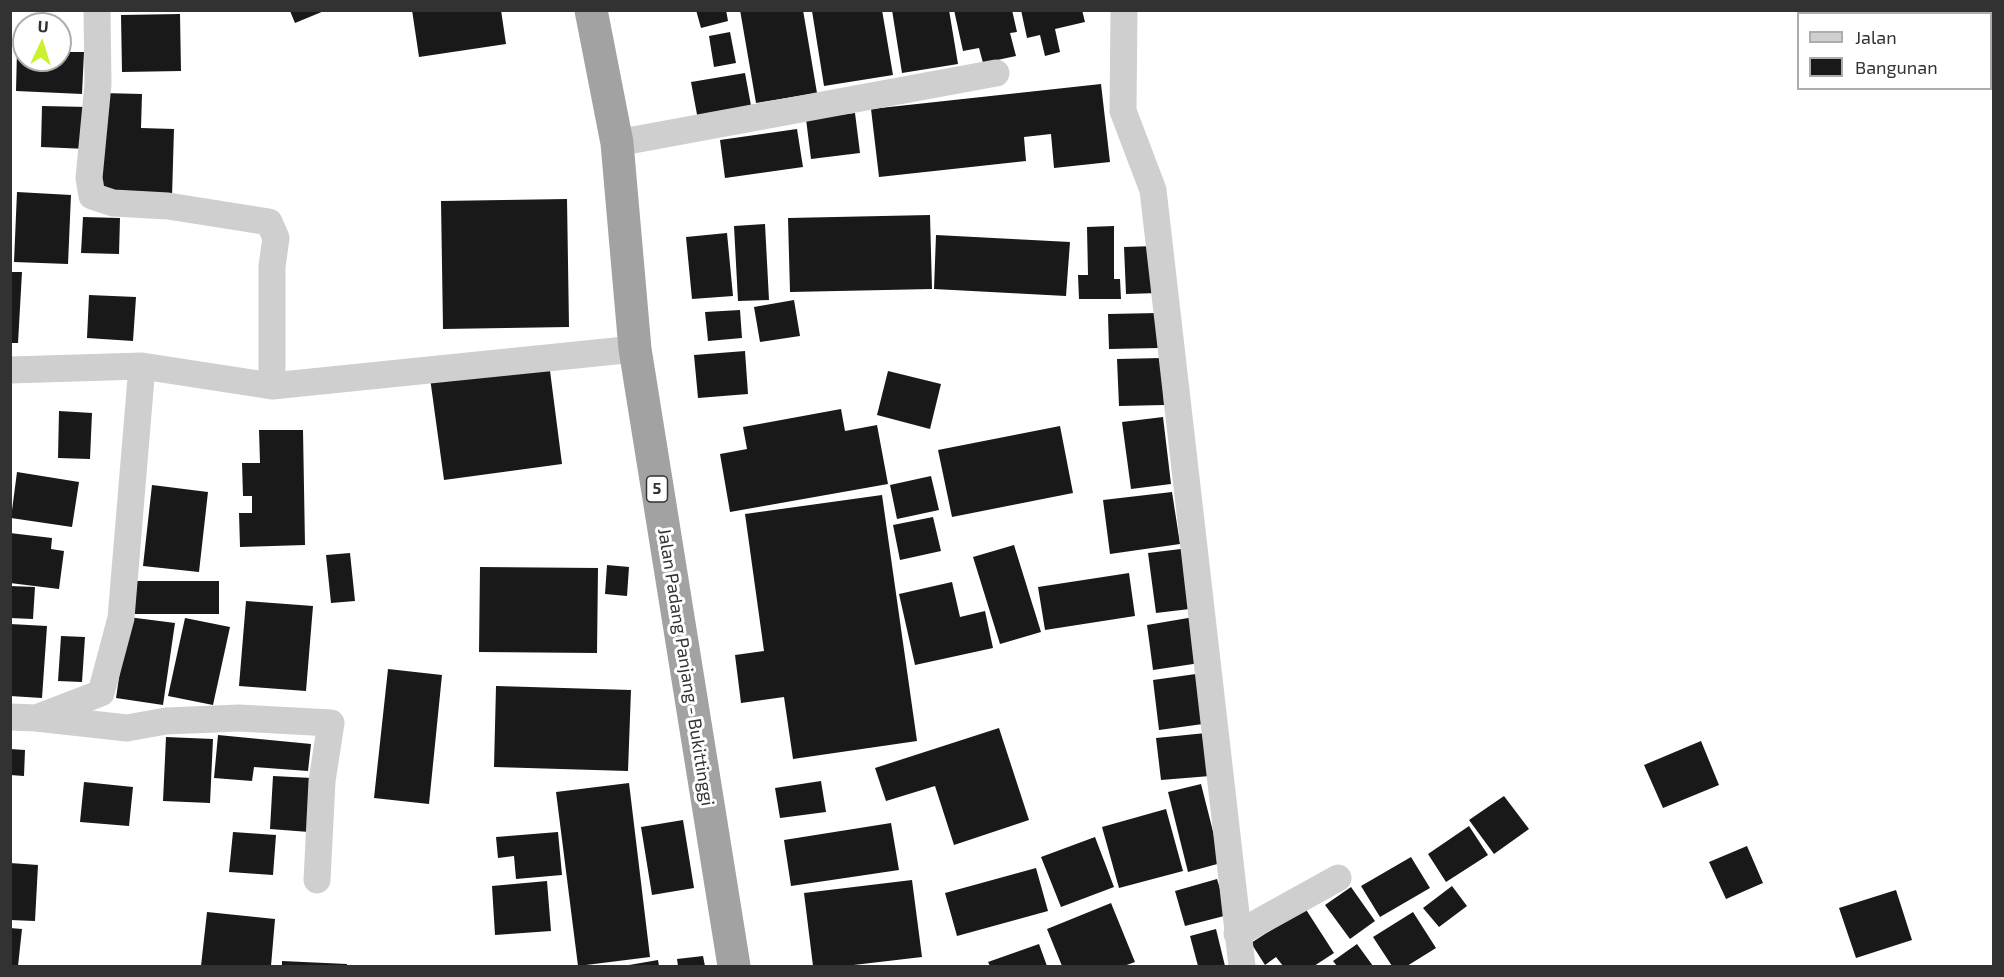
<!DOCTYPE html>
<style>
body{margin:0}
#map{position:relative;width:2004px;height:977px;overflow:hidden;background:#fff;font-family:"Exo 2",sans-serif}
canvas{display:block}
.frame{position:absolute;inset:0;border:12px solid #323232;pointer-events:none}
.legend{position:absolute;left:1797px;top:12px;width:195px;height:78px;box-sizing:border-box;background:#fff;border:2px solid #adadad;margin:0;padding:8px 10px;list-style:none;font-size:18px;color:#323232}
.legend li{display:flex;align-items:center;gap:12px;height:30px}
.legend b{width:30px;border:2px solid #adadad}
.north{position:absolute;left:12px;top:12px;width:60px;height:60px;box-sizing:border-box;background:#fff;border:2px solid #adadad;border-radius:50%;rotate:4deg;font-size:16px;font-weight:700;line-height:24px;text-align:center;color:#323232}
.north::after{content:'';display:block;margin:auto;width:21px;height:27px;background:#c9f12d;clip-path:polygon(50% 0,100% 100%,50% 72%,0 100%)}
</style>
<div id="map">
<canvas width="2004" height="977"></canvas>
<div class="frame"></div>
<ul class="legend">
<li><b style="height:8px;background:#cfcfcf"></b>Jalan</li>
<li><b style="height:16px;background:#191919"></b>Bangunan</li>
</ul>
<div class="north">U</div>
</div>
<script>
const g = document.querySelector('canvas').getContext('2d');
g.lineJoin = 'round';
function paint(path, color) { g.fillStyle = color; g.fill(path, 'evenodd'); }
function trace(path, color, width, dash) { g.strokeStyle = color; g.lineWidth = width; g.lineCap = dash ? 'butt' : 'round'; g.setLineDash(dash || []); g.stroke(path); }
function label(font, color, halo, rows, align = 'center') {
  g.font = font + ' "Exo 2",sans-serif'; g.lineWidth = 6; g.setLineDash([]); g.textBaseline = 'middle'; g.strokeStyle = halo; g.fillStyle = color; for (const [text, x, y, turn = 0] of rows) {
    g.save(); g.translate(x, y); g.rotate((+turn || 0) * Math.PI / 180); g.textAlign = isNaN(turn) ? turn : align; if (halo) g.strokeText(text, 0, 0); g.fillText(text, 0, 0); g.restore();
  }
}
paint(new Path2D(`
 M412,10H501L506,44L419,57Z
 M696,10H726L728,21L701,28Z
 M740,10H803L817,93L756,103Z
 M882,10L893,75L824,86L812,11Z
 M892,10H949L958,64L902,73Z
 M954,10H1012L1017,32L1010,33L1016,56L983,63L979,48L963,51Z
 M1021,10H1082L1085,22L1055,29L1060,52L1045,56L1040,35L1027,38Z
 M290,11H324L295,23Z
 M180,14L181,71L122,72L121,15Z
 M730,32L736,63L714,67L709,36Z
 M17,50H24V60H60V52H84L82,94L16,91Z
 M745,73L752,111L698,120L691,82Z
 M1101,84L1110,162L1054,168L1051,134L1024,137L1026,161L879,177L871,109Z
 M102,93L142,94L141,128L174,129L172,197L101,196Z
 M42,106L88,107L87,149L41,147Z
 M855,113L860,153L811,159L806,119Z
 M797,129L803,167L725,178L720,140Z
 M17,192L71,195L68,264L14,262Z
 M567,199L569,327L443,329L441,201Z
 M930,215L932,289L790,292L788,218Z
 M83,217L120,218L119,254L81,253Z
 M765,224L769,300L738,301L734,226Z
 M1114,226V279H1120L1121,299H1079L1078,275H1088L1087,227Z
 M727,233L733,296L692,299L686,237Z
 M936,235L1070,242L1066,296L934,289Z
 M1156,246L1159,293L1126,294L1124,247Z
 M10,272H22L18,343H10Z
 M89,295L136,297L133,341L87,338Z
 M794,300L800,336L760,342L754,307Z
 M740,310L742,338L708,341L705,312Z
 M1158,313L1159,348L1109,349L1108,314Z
 M745,351L748,394L698,398L694,355Z
 M1162,358L1164,405L1119,406L1117,359Z
 M549,363L562,464L444,480L430,378Z
 M888,371L941,384L930,429L877,415Z
 M841,409L845,431L877,425L888,484L730,512L720,454L747,449L743,427Z
 M59,411L92,413L90,459L58,458Z
 M1163,417L1171,484L1131,489L1122,422Z
 M1060,426L1073,493L952,517L938,450Z
 M259,430H303L305,545L240,547L239,513H252V496H243L242,463H260Z
 M17,472L79,482L72,527L11,518Z
 M931,476L939,510L897,519L890,485Z
 M152,485L208,492L199,572L143,566Z
 M1172,492L1180,544L1110,554L1103,500Z
 M882,495L917,741L793,759L784,697L741,703L735,655L764,651L745,514Z
 M933,517L941,551L900,560L893,525Z
 M10,533L52,538L51,549L64,551L59,589L10,583Z
 M1014,545L1041,632L1000,644L973,557Z
 M1189,548L1198,608L1156,613L1148,553Z
 M350,553L355,601L331,603L326,555Z
 M607,565L629,567L627,596L605,594Z
 M480,567L598,568L597,653L479,652Z
 M1129,573L1135,616L1045,630L1038,587Z
 M134,581H219V614H134Z
 M952,582L960,617L985,611L993,648L915,665L899,594Z
 M10,586L35,587L33,619L10,618Z
 M246,601L313,606L306,691L239,686Z
 M128,617L175,623L163,705L116,698Z
 M1194,617L1200,663L1153,670L1147,625Z
 M185,618L230,627L213,705L168,696Z
 M10,624L47,626L42,698L10,696Z
 M61,636L85,637L82,682L58,681Z
 M388,669L442,675L429,804L374,798Z
 M1196,674L1203,724L1159,730L1153,680Z
 M496,686L631,690L628,771L494,767Z
 M999,728L1029,820L954,845L935,786L886,801L875,768Z
 M1206,733L1210,776L1161,780L1156,738Z
 M218,735L311,744L308,771L254,767L252,781L214,778Z
 M166,737L213,739L210,803L163,801Z
 M1701,741L1719,785L1663,808L1644,765Z
 M10,749L25,750L24,776L10,775Z
 M273,776L312,778L309,832L270,829Z
 M821,781L826,812L780,818L775,788Z
 M84,782L133,787L129,826L80,822Z
 M629,783L650,957L578,966L556,792Z
 M1201,784L1221,863L1188,872L1168,792Z
 M1504,796L1529,829L1494,854L1469,820Z
 M1166,809L1183,871L1119,888L1102,827Z
 M683,820L694,888L652,895L641,827Z
 M891,823L899,870L791,886L784,840Z
 M1469,826L1488,855L1446,882L1428,854Z
 M233,832L276,835L273,875L229,872Z
 M558,832L562,875L516,879L514,856L498,858L496,837Z
 M1095,837L1114,887L1061,907L1041,857Z
 M1747,846L1763,883L1726,899L1709,862Z
 M1411,857L1430,888L1380,917L1361,886Z
 M10,863L38,865L35,921L10,920Z
 M1036,868L1048,911L957,936L945,893Z
 M1217,879L1228,915L1185,926L1175,891Z
 M912,880L922,957L845,966H813L804,893Z
 M547,881L551,931L495,935L492,886Z
 M1452,886L1467,906L1439,927L1423,908Z
 M1351,887L1375,921L1350,939L1325,905Z
 M1896,890L1912,940L1856,958L1839,908Z
 M1111,903L1135,962L1124,966H1062L1047,929Z
 M1305,908L1334,953L1314,966H1283L1276,957L1265,965L1251,943Z
 M207,912L275,919L271,966H201Z
 M1413,912L1436,948L1407,966H1392L1373,937Z
 M10,928L22,929L18,966H10Z
 M1216,929L1225,966H1198L1190,936Z
 M1039,944L1047,966H990L988,962Z
 M1357,944L1373,966H1337L1333,961Z
 M703,956L705,966H678L677,959Z
 M658,960L659,966H629V965Z
 M282,961L347,964V966H282Z`), '#191919');
trace(new Path2D(`
 M97,10L98,84L89,178L92,196L113,203L168,206L269,222L276,238L272,266V386
 M1124,10L1123,111L1153,190L1242,966
 M617,143L996,73
 M142,366L121,618L101,693L36,718L127,728L166,721L239,718L331,723L322,781L317,880
 M10,370L142,366L272,386L635,349
 M10,717L36,718
 M1237,934L1338,878`), '#cfcfcf', 27);
trace(new Path2D(`
 M591,10L617,143L635,349L734,966`), '#a2a2a2', 33);
for (const [x, y, w] of [
 [657,489,21]
]) { const box = new Path2D(); box.roundRect(x - w / 2, y - 13, w, 26, 4.5); g.fillStyle = '#fff'; g.fill(box); trace(box, '#323232', 1.5); }
label('bold 16px', '#323232', null, [
 ["5",657,489]
]);
label('18px', '#323232', '#fff', [
 ["Jalan Padang Panjang - Bukittinggi",686,667,81]
]);
</script>
